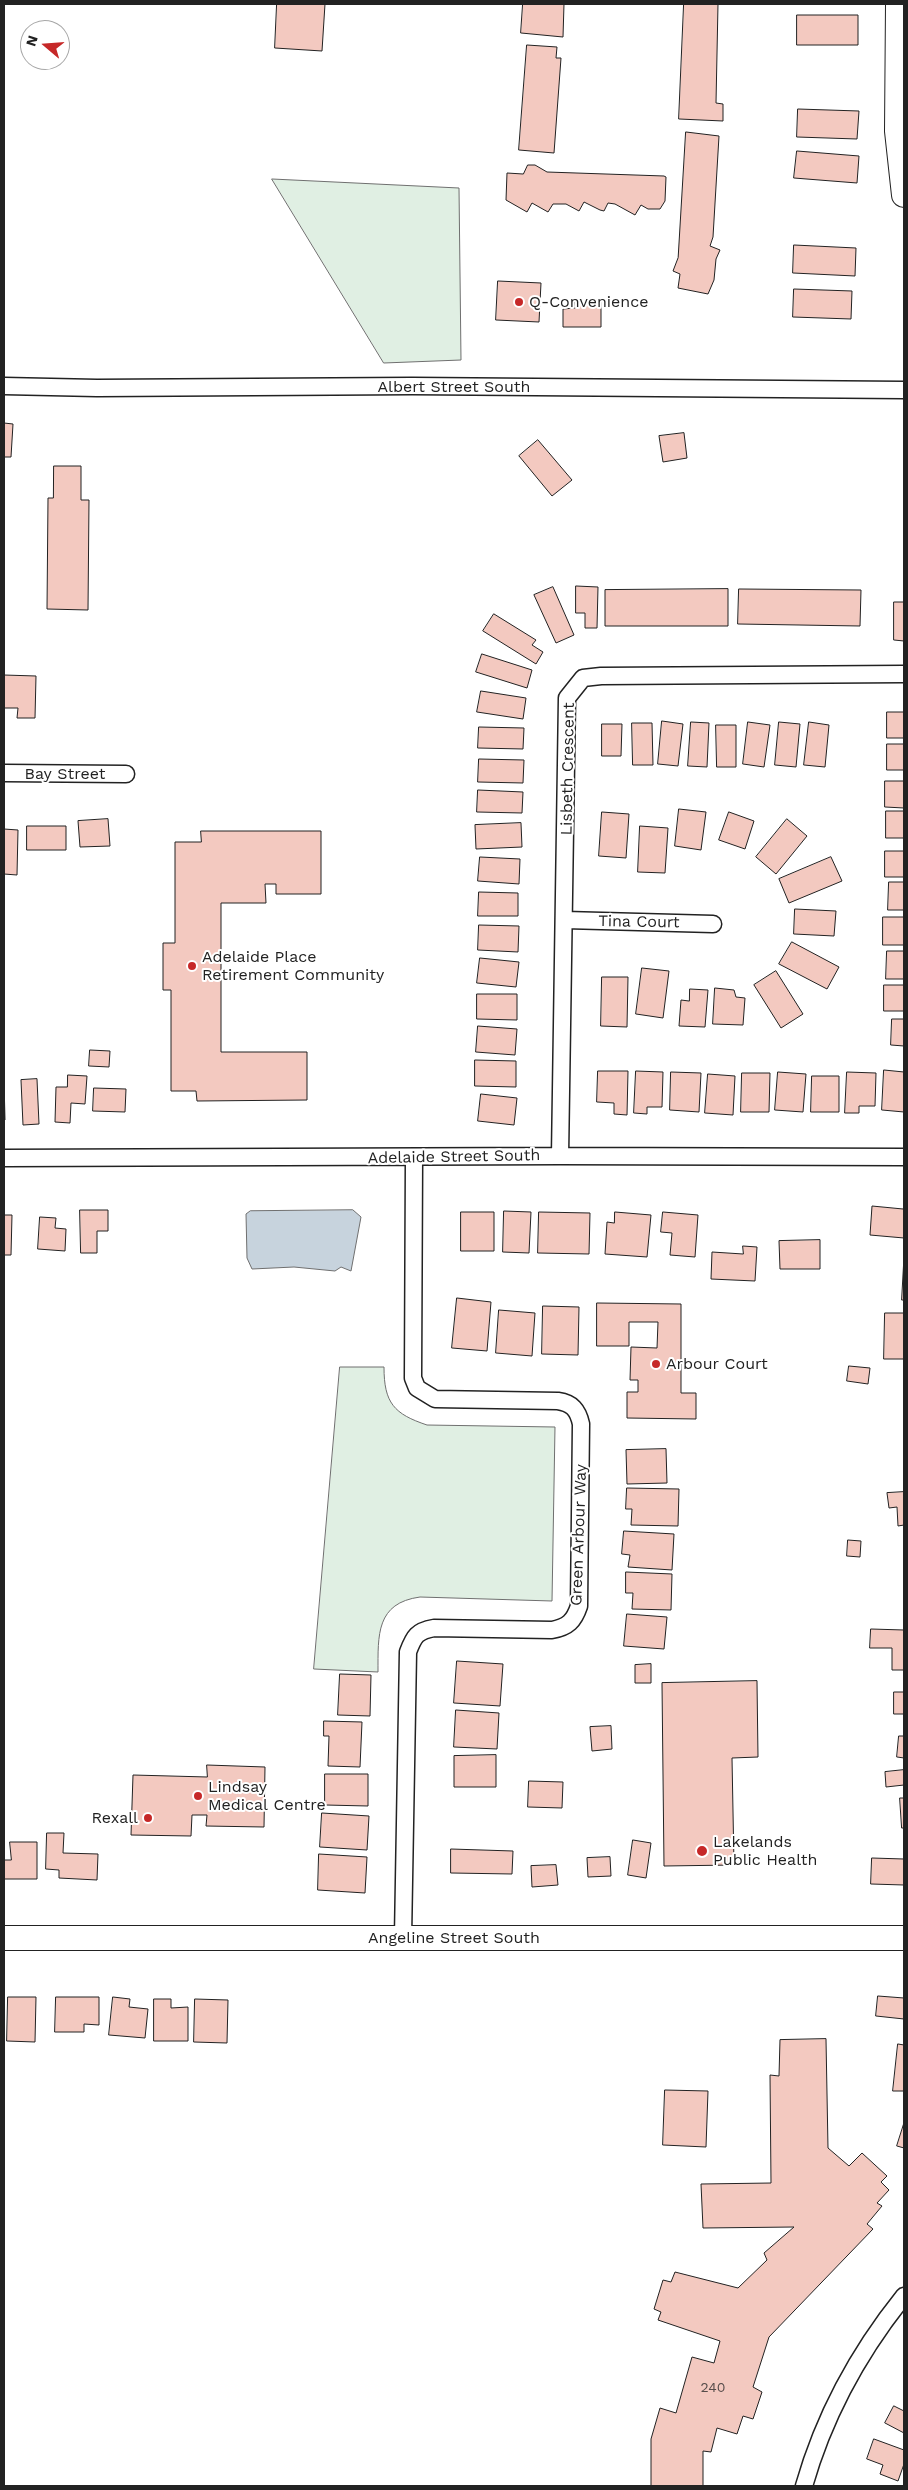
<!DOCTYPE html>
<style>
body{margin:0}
#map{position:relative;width:908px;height:2490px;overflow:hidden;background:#fff;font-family:"Work Sans",sans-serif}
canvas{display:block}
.frame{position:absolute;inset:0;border:5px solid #222;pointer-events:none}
.north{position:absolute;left:20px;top:20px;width:50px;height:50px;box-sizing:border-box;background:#fff;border:1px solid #a7a7a7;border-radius:50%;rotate:288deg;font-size:14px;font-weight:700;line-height:20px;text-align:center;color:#222}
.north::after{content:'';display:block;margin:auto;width:18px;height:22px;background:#c62828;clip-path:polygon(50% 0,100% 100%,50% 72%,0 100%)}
</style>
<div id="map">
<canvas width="908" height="2490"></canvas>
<div class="frame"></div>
<div class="north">N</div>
</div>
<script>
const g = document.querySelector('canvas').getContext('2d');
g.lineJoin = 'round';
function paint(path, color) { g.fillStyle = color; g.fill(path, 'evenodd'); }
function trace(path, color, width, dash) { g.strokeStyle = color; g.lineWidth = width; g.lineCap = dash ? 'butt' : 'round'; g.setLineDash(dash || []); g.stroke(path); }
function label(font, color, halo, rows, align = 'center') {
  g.font = font + ' "Work Sans",sans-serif'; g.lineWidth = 4; g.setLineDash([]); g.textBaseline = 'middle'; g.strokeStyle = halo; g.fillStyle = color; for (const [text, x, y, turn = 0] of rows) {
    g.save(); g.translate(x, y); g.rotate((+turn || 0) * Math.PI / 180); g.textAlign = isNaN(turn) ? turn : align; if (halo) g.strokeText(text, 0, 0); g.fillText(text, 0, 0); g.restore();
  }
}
const green = new Path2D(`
 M272,179L459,188L461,360L384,363Z
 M340,1367H384C384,1403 394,1414 427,1425L555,1427L552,1601L420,1597C376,1603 378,1635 378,1672L314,1669Z`);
paint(green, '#e0efe3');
trace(green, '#6f6f6f', 1);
const water = new Path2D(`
 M353,1210L361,1217L351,1271L341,1267L335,1271L294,1267L252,1269L247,1258L246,1214L250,1211Z`);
paint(water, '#c7d3dd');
trace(water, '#6f6f6f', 1);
const building = new Path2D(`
 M277,4H325L322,51L275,48Z
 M523,4H564L563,37L521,33Z
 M684,4H718L716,103L723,104V121L679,119Z
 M797,15H858V45H797Z
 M527,45L557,47L556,58H561L554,153L519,150Z
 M798,109L859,111L857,139L797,137Z
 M686,132L719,136L713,237L710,246L720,250L716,259L714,280L708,294L678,288L680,274L673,271L678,258Z
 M797,151L859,156L857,183L794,178Z
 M528,165H535L547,172L664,176L666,177L665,201L660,209H648L641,205L635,215L615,204L608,203L604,211L600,210L584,202L579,211L566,204H553L548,212L532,203L527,212L506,200L507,173L523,174Z
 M794,245L856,248L855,276L793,273Z
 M498,281L541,283L539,322L496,320Z
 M794,289L852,291L851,319L793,317Z
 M575,301H601V327H563V309L575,308Z
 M4,423L13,424L11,457H4Z
 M684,433L687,458L663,462L659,436Z
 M538,440L572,480L552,496L519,456Z
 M54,466H81V500H89L88,610L47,609L48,498H53Z
 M576,586L598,587L597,628H585V613H576Z
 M553,587L574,635L556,643L534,595Z
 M728,589V626H605V590Z
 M739,589L861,590L860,626L738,624Z
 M894,602H904V641L894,640Z
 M494,614L536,640L532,645L543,652L536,664L483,631Z
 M482,654L532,670L527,688L476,672Z
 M4,675L36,676L35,718H17L18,708H4Z
 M481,691L526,698L523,719L477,712Z
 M887,712H904V738H887Z
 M662,721L683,724L678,766L658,764Z
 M691,722L709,723L707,767L688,766Z
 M748,722L770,725L764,767L743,764Z
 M779,722L800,724L796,767L775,765Z
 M809,722L829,725L825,767L804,765Z
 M632,723H652L653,765H633Z
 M602,724H622L621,756H602Z
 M716,725H736V767H717Z
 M479,727L524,728L523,749L478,748Z
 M887,744H904V770H887Z
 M479,759L524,760L523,783L478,782Z
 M885,781H904V808L885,807Z
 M478,790L523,792L522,813L477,812Z
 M679,809L706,812L701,850L675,846Z
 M886,811H904V838H886Z
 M602,812L629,814L626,858L599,856Z
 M729,812L754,821L745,849L719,840Z
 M108,819L110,846L80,847L78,821Z
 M787,819L807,836L776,874L756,857Z
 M521,823L522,847L476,849L475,825Z
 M27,826H66V850H27Z
 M640,826L668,828L665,873L638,872Z
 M4,829L18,830L17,875L4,874Z
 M201,831H321V894H276V884H265L266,903H221V1052H307V1100L197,1101L196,1091H171V990H163V943H175V842H201Z
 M885,851H904V877H885Z
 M480,857L520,859L519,884L478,881Z
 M831,857L842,881L789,903L779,879Z
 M889,882H904V910H888Z
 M479,892L518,893V916H478Z
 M795,909L836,911L834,936L794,934Z
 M883,917H904V945H883Z
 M479,925L519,926L518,952L478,950Z
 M792,942L839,967L827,989L779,964Z
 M887,951H904V979H886Z
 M480,958L519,962L516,987L477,983Z
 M642,968L669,971L663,1018L636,1014Z
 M776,971L803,1014L781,1028L754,985Z
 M602,977H628L627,1027L601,1026Z
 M884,985H904V1011H884Z
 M715,988L734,990L736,997L745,998L743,1025L713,1024Z
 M690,989L708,990L705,1027L679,1026L681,1000L689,1001Z
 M477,994H517V1020L477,1019Z
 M892,1019H904V1046L891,1045Z
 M478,1026L517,1029L515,1055L476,1052Z
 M90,1050L110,1051L109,1067L89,1066Z
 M475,1060L516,1061V1087L475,1086Z
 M884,1070L904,1072V1112L882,1110Z
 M598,1071H628L627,1115L614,1114V1103L597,1102Z
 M636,1071L663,1072L662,1107H647V1114L634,1113Z
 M671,1072L701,1073L699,1112L670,1110Z
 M778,1072L806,1074L803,1112L775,1110Z
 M847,1072L876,1073L875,1106H859V1113H845Z
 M742,1073H770L769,1112H741Z
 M708,1074L735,1076L733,1115L705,1113Z
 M68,1075L87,1076L85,1104L71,1103L70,1123L55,1122L56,1087H67Z
 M812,1076H839V1112H811Z
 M37,1079L39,1124L23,1125L21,1080Z
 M4,1081L5,1120H4Z
 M94,1088L126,1089L125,1112L93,1111Z
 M481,1094L517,1098L514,1125L478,1121Z
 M904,1202V1238L870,1235L872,1206L903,1209Z
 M80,1210H108V1231H97V1253H81Z
 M504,1211L531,1212L529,1253L503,1252Z
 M461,1212H494V1251H461Z
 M539,1212L590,1213L589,1254L538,1253Z
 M615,1212L651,1215L647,1257L605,1254L607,1222L614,1223Z
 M663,1212L698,1215L695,1257L670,1255L672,1233L661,1232Z
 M4,1215H12L11,1255H4Z
 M40,1217L56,1218L55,1228L66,1229L65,1251L38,1249Z
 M820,1240V1269H780L779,1241Z
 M743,1246L757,1247L755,1281L711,1279L712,1252L743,1254Z
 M904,1257V1300H902Z
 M457,1298L491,1302L487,1351L452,1348Z
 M597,1303L681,1304V1393H696V1419L627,1418V1392H638V1380H630L631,1347L657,1348L658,1322H629V1346H597Z
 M543,1306L579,1307L578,1355L542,1354Z
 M499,1310L535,1313L532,1356L496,1353Z
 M885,1313H904V1359H884Z
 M849,1366L870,1368L868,1384L847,1381Z
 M666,1449L667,1483L627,1484L626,1450Z
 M627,1488L679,1489L678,1526L631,1525L632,1509H626Z
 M904,1492V1525L898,1526L897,1507L889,1508L887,1493Z
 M624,1531L674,1534L672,1570L628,1567L630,1555L622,1554Z
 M848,1540L861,1541L860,1557L847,1556Z
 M626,1572L672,1574L671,1610L632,1609L633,1593H626Z
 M627,1614L667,1617L664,1649L624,1646Z
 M871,1629L904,1630V1670H892V1648H870Z
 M457,1661L503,1664L500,1706L454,1703Z
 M651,1664V1683H635V1665Z
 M340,1674L371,1675L370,1716L338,1715Z
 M757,1681L758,1757L732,1758L734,1865L664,1866L662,1683Z
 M894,1692H904V1714H894Z
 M456,1710L499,1713L497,1749L454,1747Z
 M324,1721L362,1722L360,1767L328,1766L329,1736H324Z
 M611,1726L612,1749L592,1751L590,1727Z
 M899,1736H904V1758L897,1757Z
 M496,1755V1787H454V1756Z
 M207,1765L265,1767L264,1827L206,1826L207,1815H192L191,1836L131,1835L133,1775L207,1777Z
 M904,1770V1785L886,1787L885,1772Z
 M325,1774H368V1806L325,1805Z
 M529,1781L563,1782L562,1808L528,1807Z
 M900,1798H904V1828H902Z
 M322,1813L369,1816L367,1850L320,1847Z
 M47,1833H64L63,1853L98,1854L97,1880L59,1878V1870L46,1869Z
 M633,1840L651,1843L646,1878L628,1875Z
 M10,1842H37V1879H4V1860H11Z
 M451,1849L513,1851L512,1874L451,1873Z
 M319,1854L367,1857L365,1893L318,1890Z
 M610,1857L611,1876L588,1877L587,1858Z
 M872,1858L904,1859V1885L871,1884Z
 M556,1865L558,1885L532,1887L531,1866Z
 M878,1996L904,1998V2019L876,2016Z
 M8,1997H36L35,2042L7,2041Z
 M56,1997H99V2025L84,2024V2032H55Z
 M113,1997L130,1999L129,2007L148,2009L145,2038L109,2035Z
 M154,1999H171V2008L188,2007V2041H154Z
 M195,1999L228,2000L227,2043L194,2042Z
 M826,2039L828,2148L849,2166L862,2153L887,2176L881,2182L889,2190L877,2203L882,2206L867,2224L873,2229L769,2337L753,2387L762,2392L753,2419L743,2416L737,2434L717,2428L711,2452L703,2451V2486H651V2439L660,2408L676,2413L692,2357L714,2363L720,2341L658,2320L661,2312L654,2309L663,2280L671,2282L675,2272L738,2288L767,2260L764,2253L794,2227L703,2228L701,2184L771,2183L770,2075L779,2076L780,2040Z
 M898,2044L904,2045V2091H893Z
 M665,2090L708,2091L706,2147L663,2145Z
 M904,2123V2148L897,2146Z
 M894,2406L904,2411V2433L885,2423Z
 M874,2439L904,2450V2464L898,2481L880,2474L883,2465L867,2459Z`);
paint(building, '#f3c9c0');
trace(building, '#222', 1);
const street = new Path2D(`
 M4,386L97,388L412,386L904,390
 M4,773L126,774
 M565,920L713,924
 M560,1156L567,698L583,678L601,676L904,674
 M4,1158L560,1156L904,1157
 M403,1937L408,1652C414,1636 417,1631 434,1628L552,1630C568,1627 574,1621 579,1606L581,1424C578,1410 572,1403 558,1401L435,1399L417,1388L413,1378L414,1158
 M804,2486C824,2416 859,2352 904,2296`);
const secondary = new Path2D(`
 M898,4L897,131L904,195
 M4,1938H904`);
trace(street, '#222', 19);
trace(secondary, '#222', 26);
trace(street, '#fff', 16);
trace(secondary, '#fff', 24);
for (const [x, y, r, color] of [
 [519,302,5,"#c62828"],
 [192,966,5,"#c62828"],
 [656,1364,5,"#c62828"],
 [198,1796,5,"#c62828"],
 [148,1818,5,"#c62828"],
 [702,1851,6,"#c62828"]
]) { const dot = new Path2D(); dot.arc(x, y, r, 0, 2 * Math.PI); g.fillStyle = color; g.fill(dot); trace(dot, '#fff', 2); }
label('14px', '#564c4a', null, [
 ["240",713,2388]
]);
label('16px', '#222', '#fff', [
 ["Q-Convenience",529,302],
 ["Adelaide Place",202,957],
 ["Retirement Community",202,975],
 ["Arbour Court",666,1364],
 ["Lindsay",208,1787],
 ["Medical Centre",208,1805],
 ["Rexall",138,1818,"right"],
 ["Lakelands",713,1842],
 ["Public Health",713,1860]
], 'left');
label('16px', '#222', '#fff', [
 ["Albert Street South",454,387],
 ["Lisbeth Crescent",568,769,-89],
 ["Bay Street",65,774],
 ["Tina Court",639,922,1],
 ["Adelaide Street South",454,1157,-1],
 ["Green Arbour Way",579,1535,-88],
 ["Angeline Street South",454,1938]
]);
</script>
